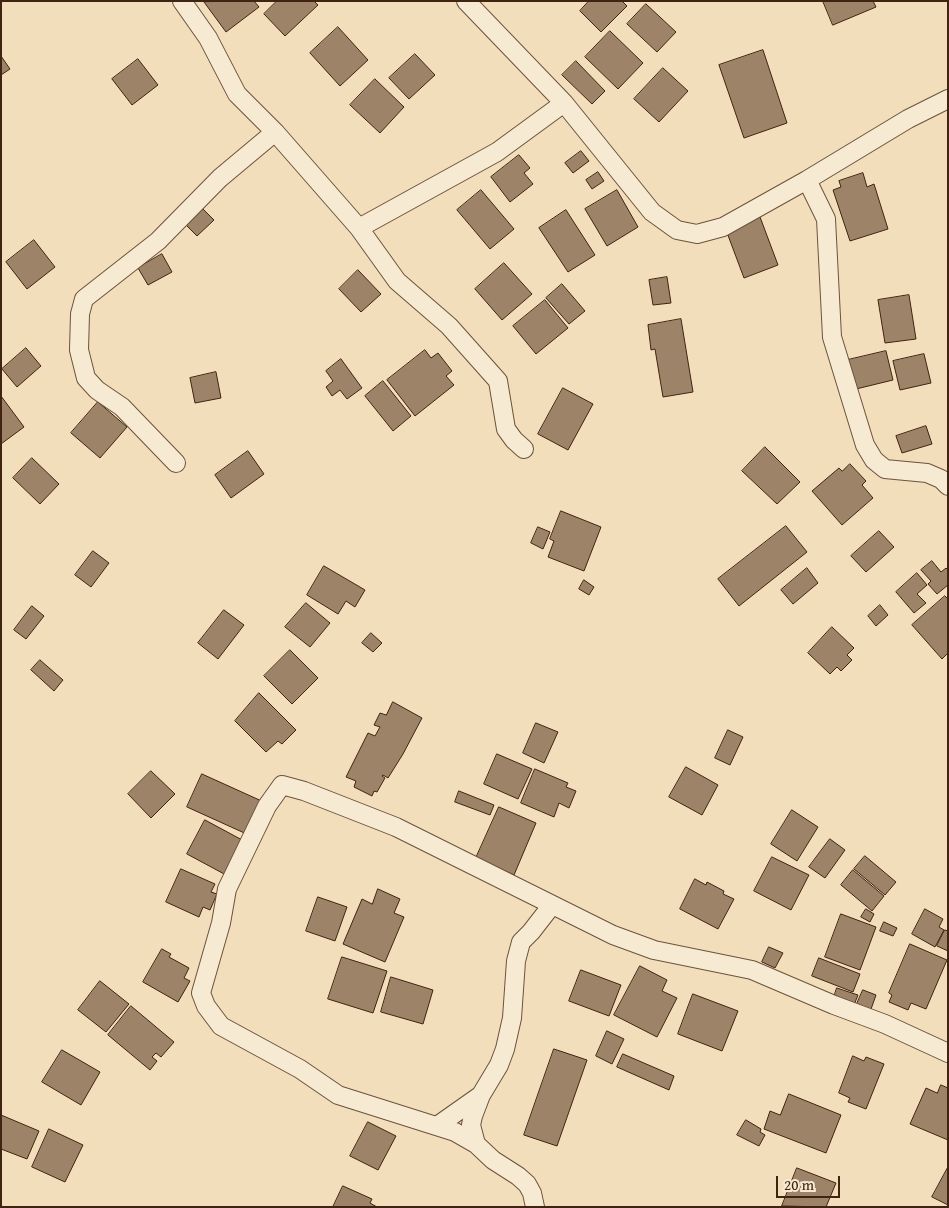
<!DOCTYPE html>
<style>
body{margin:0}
#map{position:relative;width:949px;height:1208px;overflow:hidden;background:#f2debb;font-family:"Gentium Book Plus",serif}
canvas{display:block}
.frame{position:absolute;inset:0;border:2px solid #402311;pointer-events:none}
.scale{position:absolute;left:776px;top:1176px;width:64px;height:22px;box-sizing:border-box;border:2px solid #402311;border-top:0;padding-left:6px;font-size:15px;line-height:18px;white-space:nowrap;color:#402311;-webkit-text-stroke:4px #f7ead3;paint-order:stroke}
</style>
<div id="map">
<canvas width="949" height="1208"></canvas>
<div class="frame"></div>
<div class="scale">20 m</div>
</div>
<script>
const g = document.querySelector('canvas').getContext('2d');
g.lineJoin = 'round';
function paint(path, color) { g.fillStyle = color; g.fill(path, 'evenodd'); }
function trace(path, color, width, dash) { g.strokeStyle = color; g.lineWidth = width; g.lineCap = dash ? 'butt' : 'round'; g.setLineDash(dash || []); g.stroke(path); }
const building = new Path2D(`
 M254,1L259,7L226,32L204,2Z
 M277,1H314L318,5L285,36L264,14Z
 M589,1H622L627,6L601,32L580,11Z
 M823,1H873L876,7L833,25Z
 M646,4L676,32L657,52L627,24Z
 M338,27L368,60L340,86L310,53Z
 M610,31L643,63L618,89L585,57Z
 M763,50L787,123L744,138L719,65Z
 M415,54L435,75L409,99L389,78Z
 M1,56L10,69L1,75Z
 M138,59L158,85L132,105L112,79Z
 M576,61L605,91L592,104L562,75Z
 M663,68L688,91L659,122L634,99Z
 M375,79L404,107L380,133L350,105Z
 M581,151L589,161L573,173L565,163Z
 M519,155L530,168L524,173L533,184L510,202L491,177Z
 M598,172L604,181L592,189L586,180Z
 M863,173L867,187L874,184L888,229L850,241L833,190L841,187L839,181Z
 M481,190L514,229L490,249L457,210Z
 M617,190L638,227L607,246L585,209Z
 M203,209L214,220L197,236L186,225Z
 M566,210L595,255L568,272L539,228Z
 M760,217L778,265L744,278L726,230Z
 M34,240L55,267L27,289L6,262Z
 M162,254L172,272L148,285L138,268Z
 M504,263L532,294L502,320L475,289Z
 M358,270L381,294L361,312L339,289Z
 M667,277L671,303L653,305L649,280Z
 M562,284L585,311L569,324L546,298Z
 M909,295L916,339L885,343L878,300Z
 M545,300L568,328L536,354L513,326Z
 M681,319L693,392L663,397L655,349L651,350L648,325Z
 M26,348L41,366L17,387L2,369Z
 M425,350L431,358L438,353L452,371L446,376L454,385L415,416L387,380Z
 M886,351L893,380L856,389L839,362Z
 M924,354L931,383L900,390L893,361Z
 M341,359L362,388L347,399L340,390L332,396L326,387L333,381L326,371Z
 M216,372L221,398L195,403L190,378Z
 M383,381L411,416L393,431L365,396Z
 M563,388L593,404L568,450L538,434Z
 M1,396L24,427L1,444Z
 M98,402L127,427L100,458L71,433Z
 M926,426L932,444L902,453L896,436Z
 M765,447L800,482L777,504L742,471Z
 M248,451L264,474L231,498L215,475Z
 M32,458L59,484L40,504L13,478Z
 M850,464L866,481L862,485L873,498L842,525L812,491L839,468L842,471Z
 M561,511L601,527L584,571L548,557L554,541L550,539Z
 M786,526L807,552L739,606L718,579Z
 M538,527L550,532L543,549L531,543Z
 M879,531L894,547L866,572L851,556Z
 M93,551L109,563L91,587L75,575Z
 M932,561L941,572L946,568L948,570V585L937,594L928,584L931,581L921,570Z
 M324,566L365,590L355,607L346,601L338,614L307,595Z
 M807,568L818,583L793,604L781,590Z
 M917,573L927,585L917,594L926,603L914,613L896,592Z
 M584,580L594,587L589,595L579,589Z
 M945,596L948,599V653L942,659L912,625Z
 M306,603L330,623L310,647L285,627Z
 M880,605L888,615L876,626L868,616Z
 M32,606L44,616L26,639L14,630Z
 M224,610L244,625L218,659L198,643Z
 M832,627L854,648L847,655L852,660L841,671L837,667L830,674L808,653Z
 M371,633L382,643L373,652L362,643Z
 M290,650L318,678L292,704L264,676Z
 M40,660L63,680L54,691L31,670Z
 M259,693L296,730L282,744L278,741L266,752L235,721Z
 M393,702L422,718L403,754L388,778L383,775L382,776L385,778L377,792L374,791L372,796L354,787L356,781L346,777L368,733L375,736L380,727L374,725L380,713L386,715Z
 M536,723L558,732L544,763L523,753Z
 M728,730L743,737L730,765L715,758Z
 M497,754L532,769L518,799L484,784Z
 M686,767L718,785L702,815L669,797Z
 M535,769L568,783L566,787L576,791L569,808L559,803L554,817L521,803Z
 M151,771L175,794L151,818L128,794Z
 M202,774L266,803L251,836L187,807Z
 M459,791L494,805L490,815L455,802Z
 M499,807L536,823L514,875L476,858Z
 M792,810L818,827L797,861L771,844Z
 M205,820L244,841L226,875L187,854Z
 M830,839L845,850L825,878L809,867Z
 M865,856L896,882L885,895L854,869Z
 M772,857L809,875L791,910L754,891Z
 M181,869L215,884L211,892L217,894L210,910L203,907L199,917L166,902Z
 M853,870L884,896L872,911L841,885Z
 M695,879L706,885L707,882L724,891L723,894L734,899L718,929L680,909Z
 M378,889L400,899L394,913L404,917L385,962L343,944L362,899L372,904Z
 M318,897L347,907L335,941L306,931Z
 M866,909L874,914L870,922L861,917Z
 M925,909L943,919L939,927L944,930L935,947L912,934Z
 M841,914L876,927L860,970L825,957Z
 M884,922L897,928L893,936L880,931Z
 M945,930L948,931V951L937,946Z
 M910,944L947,960L926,1009L911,1003L908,1010L889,1002L892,995L889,993Z
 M769,947L783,953L775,968L762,962Z
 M162,949L171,954L169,957L189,968L184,978L190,981L178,1002L143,982Z
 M342,957L387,971L373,1013L328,999Z
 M819,958L860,974L853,992L812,976Z
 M640,966L667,980L662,991L677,998L657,1037L614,1015Z
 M581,970L621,985L609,1016L569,1001Z
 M391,977L433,990L423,1024L381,1012Z
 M100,981L129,1004L106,1032L78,1010Z
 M837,988L858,995L852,1010L832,1003Z
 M863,990L876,995L870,1012L856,1006Z
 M693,994L738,1011L722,1051L678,1034Z
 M131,1006L174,1042L161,1057L156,1053L152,1057L157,1061L150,1070L108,1035Z
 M607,1031L624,1039L612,1064L596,1056Z
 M554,1049L587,1060L557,1146L524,1135Z
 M62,1050L100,1072L81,1105L42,1082Z
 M623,1054L674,1076L669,1090L617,1067Z
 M853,1056L864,1061L866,1057L884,1064L866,1109L848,1102L850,1098L839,1093Z
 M941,1085L948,1088V1140L910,1124L926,1088L937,1093Z
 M789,1094L841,1115L826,1153L764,1129L770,1111L780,1115Z
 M1,1115L39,1131L27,1159L1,1149Z
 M746,1120L761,1129L760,1132L765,1135L759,1146L737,1135Z
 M368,1122L396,1136L378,1170L350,1156Z
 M49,1129L83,1145L65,1182L32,1167Z
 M948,1167V1205L932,1197Z
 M797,1168L836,1183L826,1207L782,1206Z
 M343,1186L372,1199L370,1203L377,1207H333Z`);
paint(building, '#9d8469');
trace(building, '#402311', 1);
const minor = new Path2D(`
 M182,1L208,38L237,94L275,132L359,228L397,281L449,326L498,381L506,429L514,440L524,449
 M466,1L564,103L652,212L677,230L697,234L723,227L807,180L908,119L948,99
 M807,180L826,219L832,337L865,445L874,460L885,469L927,473L941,479L948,486
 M359,228L497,152L564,103
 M176,463L122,407L97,390L86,378L79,350L80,314L84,299L158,241L220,178L275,132
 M437,1126L481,1095
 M476,1144L471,1125L473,1116L481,1095L499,1065L505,1049L512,1018L516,961L521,942L531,932L552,905
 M535,1207L532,1193L527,1184L518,1176L493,1160L476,1144L455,1132L338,1095L300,1069L221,1026L206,1006L201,993L221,923L227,889L267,806L282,785L304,791L396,827L613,935L654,950L752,970L834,1005L885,1024L948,1053`);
trace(minor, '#6c523c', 20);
trace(minor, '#f7ead3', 18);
</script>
